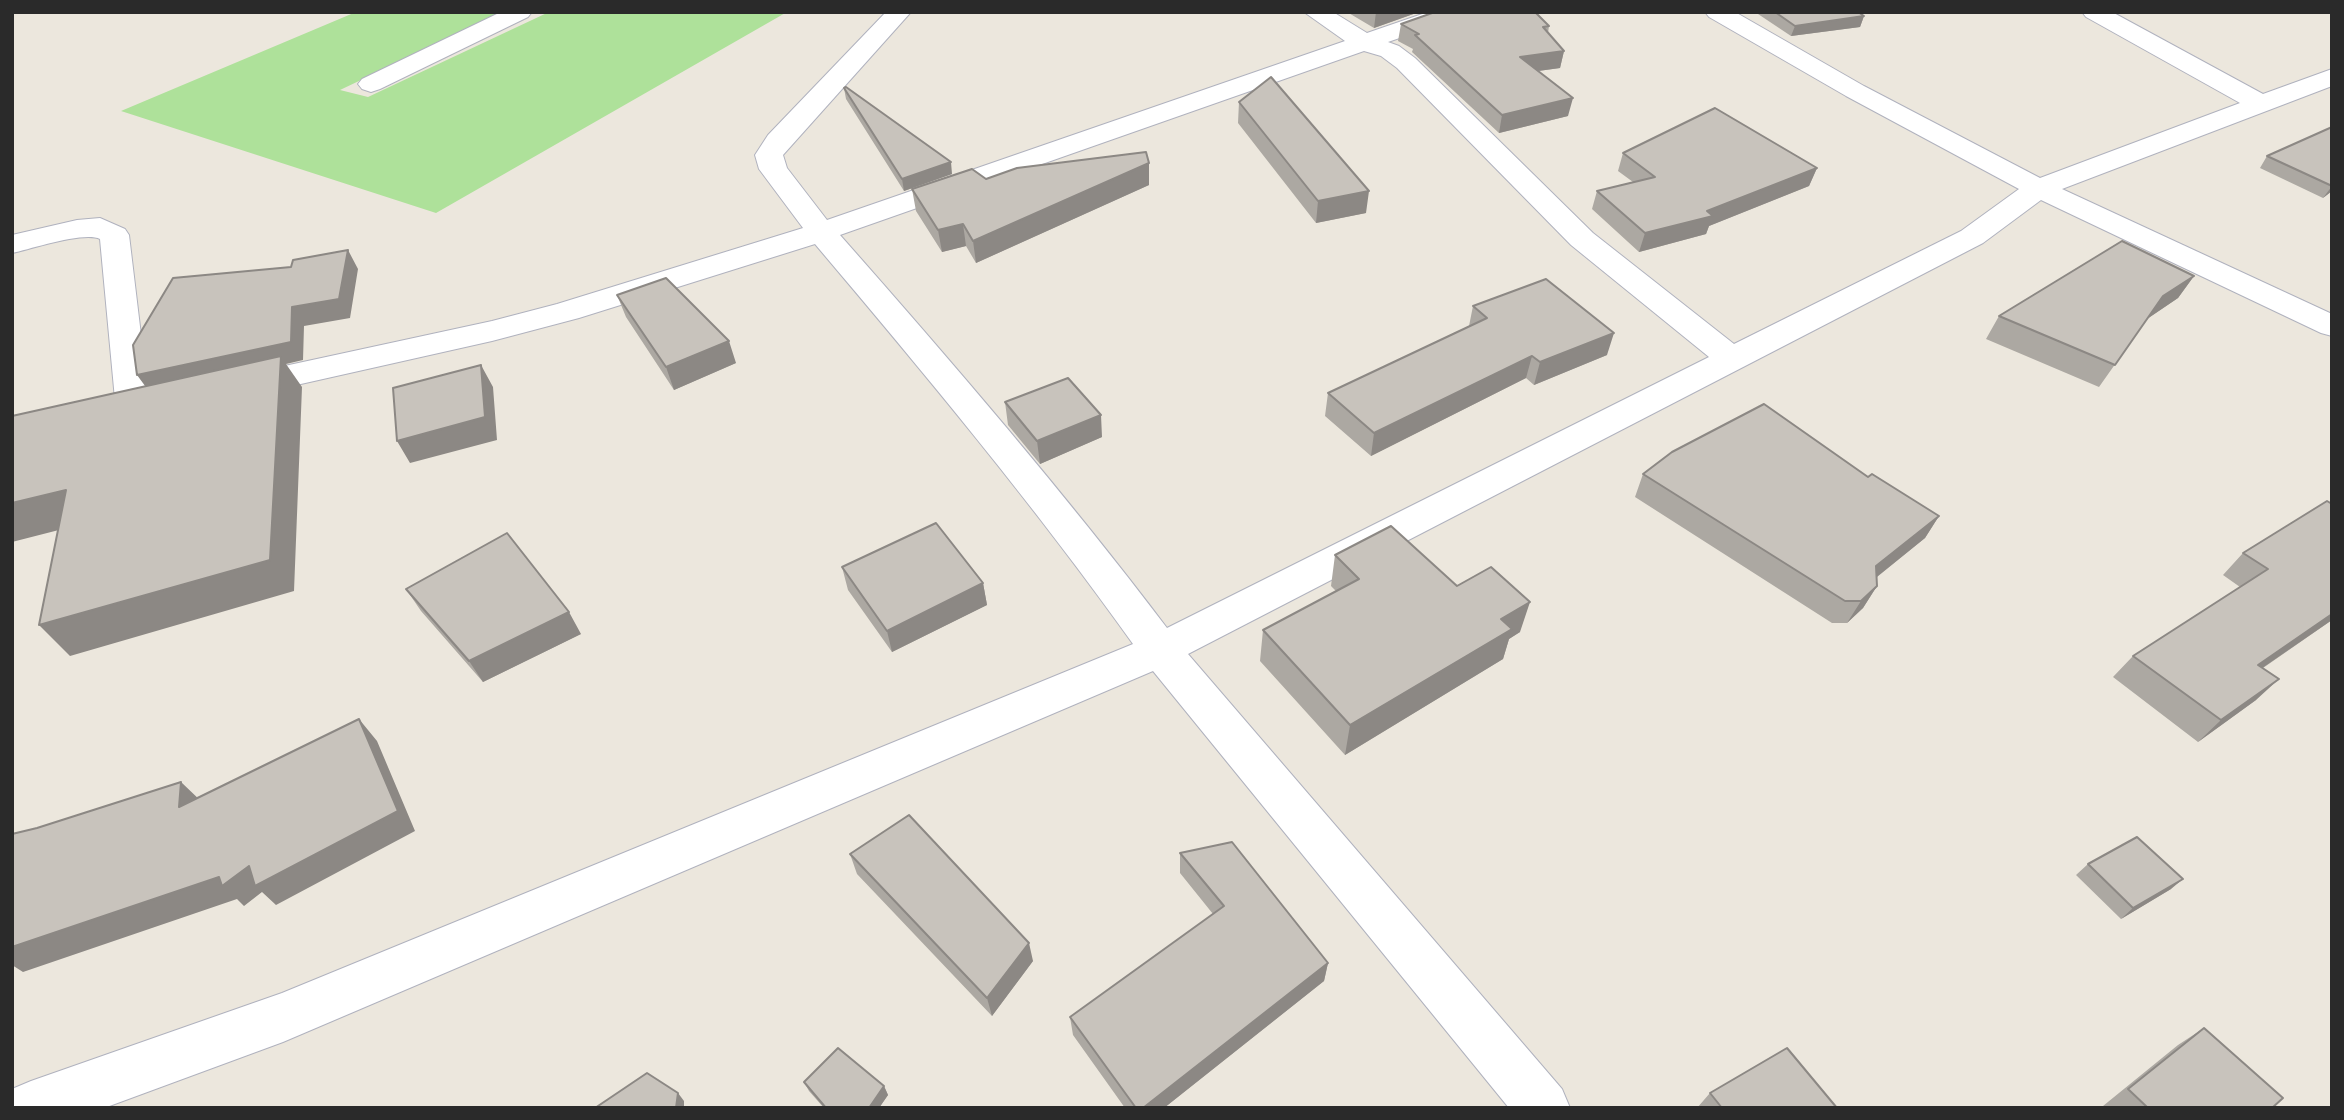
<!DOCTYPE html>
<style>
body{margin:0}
#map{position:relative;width:2344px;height:1120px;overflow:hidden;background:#ece7dd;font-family:"Varela Round",sans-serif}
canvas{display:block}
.frame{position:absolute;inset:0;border:14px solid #2a2a2a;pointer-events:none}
</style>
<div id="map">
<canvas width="2344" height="1120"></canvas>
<div class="frame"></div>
</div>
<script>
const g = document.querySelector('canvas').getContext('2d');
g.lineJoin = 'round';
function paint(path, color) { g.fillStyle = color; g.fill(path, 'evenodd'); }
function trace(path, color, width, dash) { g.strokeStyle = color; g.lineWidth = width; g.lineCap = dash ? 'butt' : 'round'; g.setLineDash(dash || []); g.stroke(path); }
paint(new Path2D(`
 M356,12H504L340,90L368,97L549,12H787L436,213L121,111Z`), '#aee19a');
const minor = new Path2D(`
 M501,12H532L528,17L380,89L371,92L362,89L358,84L362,79Z
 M886,12H911L783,155L787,168L827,220L1345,41L1304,12H1333L1367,33L1428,12H1464L1460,17L1388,42L1399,46L1415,58L1593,233L1734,344L1961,231L2019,189L1846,96L1709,17L1705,12H1735L1864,86L2040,178L2240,103L2086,17L2082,12H2112L2263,94L2332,69V86L2062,189L2332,314V336L2321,333L2041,200L1983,243L1188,654L1562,1089L1570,1108H1509L1153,671L283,1042L104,1108H12V1089L31,1081L282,993L1133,644C1034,505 925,374 815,244L579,318L492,341L243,397L231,394L226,386L231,378L243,375L492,321L557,304L803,228L759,169L755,155L768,135ZM1364,51L1381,56L1397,68L1571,245L1709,357L1167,628C1064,492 953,363 840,235Z
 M100,218L125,229L129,235L150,410L145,418L133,421L121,418L116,410L100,239C84,231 31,249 12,253V235L77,220Z`);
trace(minor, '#b0b2be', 2);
paint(minor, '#fff');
paint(new Path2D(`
 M1347,12H1419L1374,28Z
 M1755,12H1858L1864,16L1860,27L1791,36Z
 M1401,24L1549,26L1548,33L1564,51L1560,68L1538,71L1568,116L1499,133L1412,52L1413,49L1398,41Z
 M844,88L952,174L904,191L846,99Z
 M1239,102L1366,213L1316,223L1238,123Z
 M2332,127V191L2323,198L2260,168L2267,156Z
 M1623,153L1817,168L1809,186L1709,226L1706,234L1639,252L1592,209L1597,191L1633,182L1618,171Z
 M986,179L1149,185L976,263L966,246L942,252L916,211L912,189Z
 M2194,276L2178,298L2147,319L2099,387L1986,339L1999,316Z
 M617,295L736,363L674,390L626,317Z
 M1473,306L1607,355L1534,385L1526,378L1371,456L1325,416L1328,393L1469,326Z
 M1005,402L1102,437L1040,464L1008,425Z
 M1643,474L1868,477L1939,516L1925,538L1877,577V586L1863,608L1847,623H1832L1635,497Z
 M2332,504V620L2263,668L2256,700L2198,742L2113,677L2133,656L2240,587L2223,575L2243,553Z
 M1335,555L1457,586L1520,632L1509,639L1503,659L1345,755L1260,661L1263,630L1336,591L1331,586Z
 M842,567L983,583L987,605L892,652L848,590Z
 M406,589L581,634L483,682L421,611Z
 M1180,853L1328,963L1324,981L1164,1108H1125L1073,1035L1070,1017L1213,914L1180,873Z
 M850,854L1033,961L992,1016L857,874Z
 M2088,864L2171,889L2121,919L2076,875Z
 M2204,1028L2272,1108H2105L2103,1106L2178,1045Z
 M804,1082L884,1086L888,1095L879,1108H824L809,1091Z
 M1710,1093L1837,1108H1697Z`), '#aca8a2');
paint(new Path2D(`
 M1376,12H1419L1374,28Z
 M1864,16L1860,27L1791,36L1795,26Z
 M1564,51L1560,68L1516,74L1520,57Z
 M1573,98L1568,116L1499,133L1502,115Z
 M951,162L952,174L904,191L902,179Z
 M1149,163V185L976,263L973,241Z
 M1817,168L1809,186L1709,226L1706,234L1639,252L1645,233L1707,211Z
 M2332,186V191L2323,198Z
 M1369,191L1366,213L1316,223L1318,201Z
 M963,224L966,246L942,252L938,230Z
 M348,250L358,269L350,318L304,326L303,360L286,364L302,387L294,591L70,656L39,625L151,394L137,375L292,307Z
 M2194,276L2178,298L2147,319L2163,296Z
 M1614,333L1607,355L1534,385L1540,362Z
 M729,341L736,363L674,390L666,367Z
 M1532,356L1526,378L1371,456L1374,433Z
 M481,365L493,387L497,440L410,463L397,441Z
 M1101,415L1102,437L1040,464L1037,441Z
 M66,490L94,521L12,542V503Z
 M1939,516L1925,538L1863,588L1876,566Z
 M983,583L987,605L892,652L887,631Z
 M1877,586L1863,608L1847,623L1861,601Z
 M1530,602L1520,632L1509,639L1503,659L1345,755L1350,725L1501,619Z
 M569,612L581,634L483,682L469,661Z
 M2332,614V620L2236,686L2258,665Z
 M2279,679L2256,700L2198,742L2221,720Z
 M359,719L377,741L415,831L276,905L262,892L244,906L237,899L23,972L12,965V947L249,866Z
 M181,782L203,803L179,807Z
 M2183,879L2171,889L2121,919L2133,908Z
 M1029,943L1033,961L992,1016L987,998Z
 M1328,963L1324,981L1164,1108H1143Z
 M884,1086L888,1095L879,1108H869Z
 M678,1093L684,1101V1108H676Z`), '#8c8884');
const building = new Path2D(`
 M1435,12H1535L1549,26L1543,27L1564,51L1520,57L1573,98L1502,115L1415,35L1419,34L1401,24Z
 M1775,12H1858L1864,16L1795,26Z
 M1271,77L1369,191L1318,201L1239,102Z
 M846,87L951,162L902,179L844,88Z
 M1715,108L1817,168L1707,211L1713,216L1645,233L1597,191L1655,177L1623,153Z
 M2332,127V186L2267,156Z
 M1146,152L1149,163L973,241L963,224L938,230L912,189L972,169L986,179L1017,168Z
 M2122,241L2194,276L2163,296L2115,365L1999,316Z
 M348,250L339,299L292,307L291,342L137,375L133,345L173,278L291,267L293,260Z
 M666,278L729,341L666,367L617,295Z
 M1546,279L1614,333L1540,362L1532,356L1374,433L1328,393L1487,318L1473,306Z
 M281,356L270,560L39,625L66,490L12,503V416Z
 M481,365L485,417L397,441L393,388Z
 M1068,378L1101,415L1037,441L1005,402Z
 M1764,404L1868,477L1872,474L1939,516L1876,566L1877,586L1861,601H1845L1643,474L1672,452Z
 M2327,501L2332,504V614L2258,665L2279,679L2221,720L2133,656L2268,569L2243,553Z
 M936,523L983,583L887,631L842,567Z
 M1391,526L1457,586L1491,567L1530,602L1501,619L1512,629L1350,725L1263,630L1359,579L1335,555Z
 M507,533L569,612L469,661L406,589Z
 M359,719L398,811L255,886L249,866L222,886L219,877L12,947V834L37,828L181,782L179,807Z
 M909,815L1029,943L987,998L850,854Z
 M2137,837L2183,879L2133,908L2088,864Z
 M1232,842L1328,963L1143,1108H1136L1070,1017L1224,906L1180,853Z
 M2204,1028L2283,1098L2272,1108H2148L2128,1089Z
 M838,1048L884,1086L869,1108H826L804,1082Z
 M1787,1048L1837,1108H1722L1710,1093Z
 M647,1073L678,1093L676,1108H595Z`);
paint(building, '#c8c3bc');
trace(building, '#8c8884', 2);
</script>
